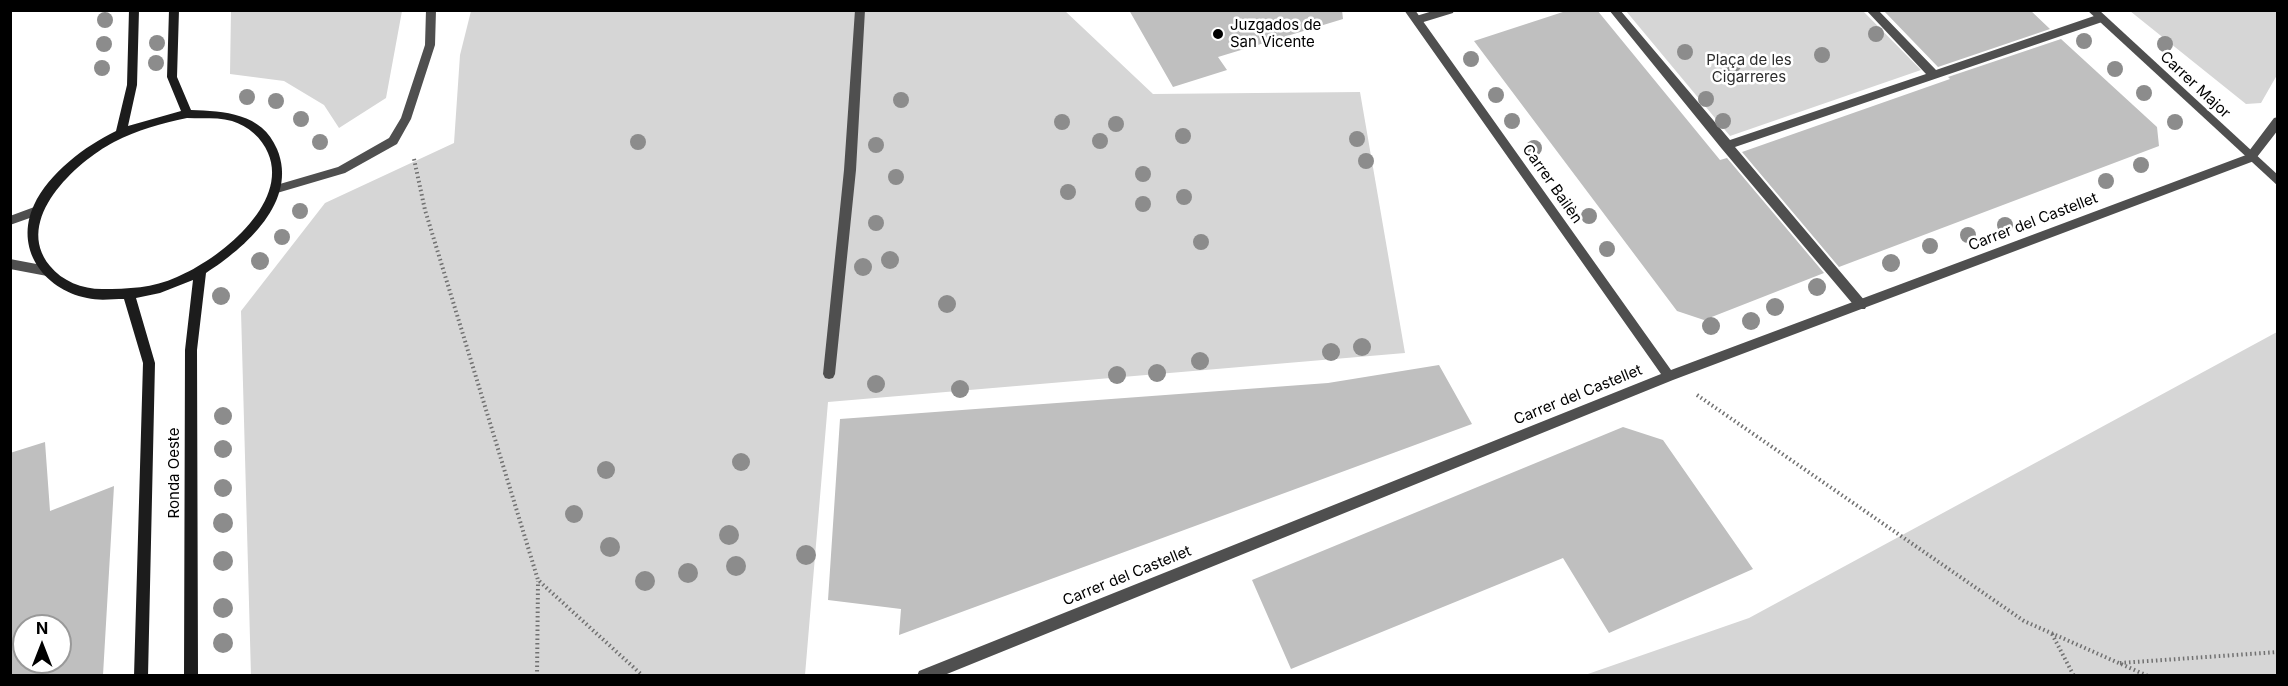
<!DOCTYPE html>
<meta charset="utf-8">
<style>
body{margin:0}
#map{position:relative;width:2288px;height:686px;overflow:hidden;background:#fff;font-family:Inter,sans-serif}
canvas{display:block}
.frame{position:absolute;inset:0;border:12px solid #000;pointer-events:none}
.north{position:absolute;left:12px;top:614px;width:60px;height:60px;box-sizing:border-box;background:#fff;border:2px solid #999;border-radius:50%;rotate:0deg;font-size:16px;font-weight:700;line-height:24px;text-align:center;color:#000}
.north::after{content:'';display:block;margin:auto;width:21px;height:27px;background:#000;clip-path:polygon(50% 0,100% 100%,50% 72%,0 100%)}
</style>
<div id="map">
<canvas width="2288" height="686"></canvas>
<div class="frame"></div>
<div class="north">N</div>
</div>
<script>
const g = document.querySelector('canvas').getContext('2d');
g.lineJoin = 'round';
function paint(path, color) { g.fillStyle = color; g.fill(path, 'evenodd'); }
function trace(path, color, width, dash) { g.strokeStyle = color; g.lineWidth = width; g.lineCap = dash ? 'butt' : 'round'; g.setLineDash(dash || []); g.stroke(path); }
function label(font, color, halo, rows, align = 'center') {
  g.font = font + ' Inter,sans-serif'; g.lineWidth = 5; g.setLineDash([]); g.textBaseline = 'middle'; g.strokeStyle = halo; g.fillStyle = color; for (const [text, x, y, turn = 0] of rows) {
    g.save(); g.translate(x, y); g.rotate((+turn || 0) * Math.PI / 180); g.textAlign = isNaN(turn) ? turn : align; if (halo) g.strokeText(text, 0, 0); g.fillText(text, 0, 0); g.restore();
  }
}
paint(new Path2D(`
 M1064,10L1153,94L1360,92L1405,353L828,402L805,675L251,676L241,311L325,203L454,143L460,55L471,11Z
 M231,11H402L386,98L339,128L324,105L284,81L230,74Z
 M1626,11H1863L1921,70L1730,136Z
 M2130,11H2277V75L2261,103L2246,104Z
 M2277,332V675H1585L1749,618Z`), '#d6d6d6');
paint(new Path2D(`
 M1129,10H1342L1343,19L1218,57L1227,70L1173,87Z
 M1569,10H1597L1720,160L1727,158L1824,273L1704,320L1677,311L1474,41Z
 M1883,10H2030L2050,29L1938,67Z
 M2061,39L2157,127L2159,146L1839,267L1742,152L1950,79L1948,77Z
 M1439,365L1472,424L899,635L901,609L828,600L840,419L1328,383Z
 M1623,427L1663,440L1753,569L1609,633L1563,558L1291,669L1252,580Z
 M45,442L50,511L114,486L103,675H10V453ZM24,626H60V662H24Z`), '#bfbfbf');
trace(new Path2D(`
 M414,159L425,210L538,580L643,676
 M1697,395L2024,621L2148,676
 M2052,634L2074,676
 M2120,663L2278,652
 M537,676L538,581`), '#717171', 4, [1.5, 3]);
paint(new Path2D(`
 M1436,10H1454L1453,13L1417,24L1412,20L1413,17Z
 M1609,10H1620L1730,140L1926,74L1866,10H1878L1936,70L2097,15L2101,14L2106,18L2105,21L1735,147L1865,301L1867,305L1865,309H1857L1722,149Z`), '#4f4f4f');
paint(new Path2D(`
 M426,10H436L435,45L411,119L397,144L345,173L277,193L273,192L271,189L273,186L338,167L389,138L401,118L425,45Z
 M855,10H865L856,170L835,374L833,378L829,379L825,378L823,374L844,170Z
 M1404,10H1415L1671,370L2246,155L2274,118L2278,117V130L2254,161L1673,380L942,676H917L919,671L924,669L1661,374Z
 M37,206L41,208L43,211L41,214L10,225V216Z
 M10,259L47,266L51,268L53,271L51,274L47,276L10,269Z`), '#4f4f4f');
paint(new Path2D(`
 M2087,10H2099L2278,175V186Z`), '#4f4f4f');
paint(new Path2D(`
 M129,10H139L137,85L128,126L181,111L167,77L169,10H179L177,77L191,110C224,111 262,113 277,149C299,201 245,248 206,273L197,350L198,676H184L185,350L193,280L160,293L136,298L155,363L148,676H134L143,363L124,299C112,299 99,301 87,298C43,289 14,248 34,205C49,173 85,146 116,131L127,85ZM187,118C202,119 218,117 232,121C248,126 262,138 268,153C290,204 218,260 177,277C153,288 128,289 102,289C82,289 62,281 50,266C12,220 76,162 114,142C137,130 162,123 187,118Z`), '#1c1c1c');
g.fillStyle = '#8c8c8c';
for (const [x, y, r] of [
 [105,20,8],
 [1876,34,8],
 [2084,41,8],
 [157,43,8],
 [104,44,8],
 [2165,44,8],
 [1685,52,8],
 [1822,55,8],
 [1471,59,8],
 [156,63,8],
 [1733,65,8],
 [102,68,8],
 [2115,69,8],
 [2144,93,8],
 [1496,95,8],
 [247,97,8],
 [1706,99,8],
 [901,100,8],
 [276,101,8],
 [301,119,8],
 [1512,121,8],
 [1723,121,8],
 [1062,122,8],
 [2175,122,8],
 [1116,124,8],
 [1183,136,8],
 [1357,139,8],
 [1100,141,8],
 [320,142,8],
 [638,142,8],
 [876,145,8],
 [1534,148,8],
 [1366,161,8],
 [2141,165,8],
 [1143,174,8],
 [896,177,8],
 [2106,181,8],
 [1068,192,8],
 [1184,197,8],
 [1143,204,8],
 [300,211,8],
 [1589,216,8],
 [876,223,8],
 [2005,225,8],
 [1968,235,8],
 [282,237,8],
 [1201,242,8],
 [1930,246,8],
 [1607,249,8],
 [890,260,9],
 [260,261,9],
 [1891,263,9],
 [863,267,9],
 [1817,287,9],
 [221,296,9],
 [947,304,9],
 [1775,307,9],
 [1751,321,9],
 [1711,326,9],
 [1362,347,9],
 [1331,352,9],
 [1200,361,9],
 [1157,373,9],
 [1117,375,9],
 [876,384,9],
 [960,389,9],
 [223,416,9],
 [223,449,9],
 [741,462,9],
 [606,470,9],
 [223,488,9],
 [574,514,9],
 [223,523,10],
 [729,535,10],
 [610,547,10],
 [806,555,10],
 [223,561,10],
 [736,566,10],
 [688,573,10],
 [645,581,10],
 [223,608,10],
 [223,643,10]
]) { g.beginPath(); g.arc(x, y, r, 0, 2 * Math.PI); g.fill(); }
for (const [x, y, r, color] of [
 [1218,34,6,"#000"]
]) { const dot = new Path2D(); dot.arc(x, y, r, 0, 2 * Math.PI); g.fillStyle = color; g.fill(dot); trace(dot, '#fff', 2); }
label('15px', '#000', '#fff', [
 ["Juzgados de",1230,25],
 ["San Vicente",1230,42]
], 'left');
label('15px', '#2d2d2d', '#fff', [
 ["Plaça de les",1749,60],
 ["Cigarreres",1749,77]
]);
label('15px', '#000', '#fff', [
 ["Carrer Major",2195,85,43],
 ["Carrer Bailèn",1552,184,55],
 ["Carrer del Castellet",2033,222,-21],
 ["Carrer del Castellet",1578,395,-22],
 ["Ronda Oeste",174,473,-90],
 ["Carrer del Castellet",1127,576,-22]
]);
</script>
